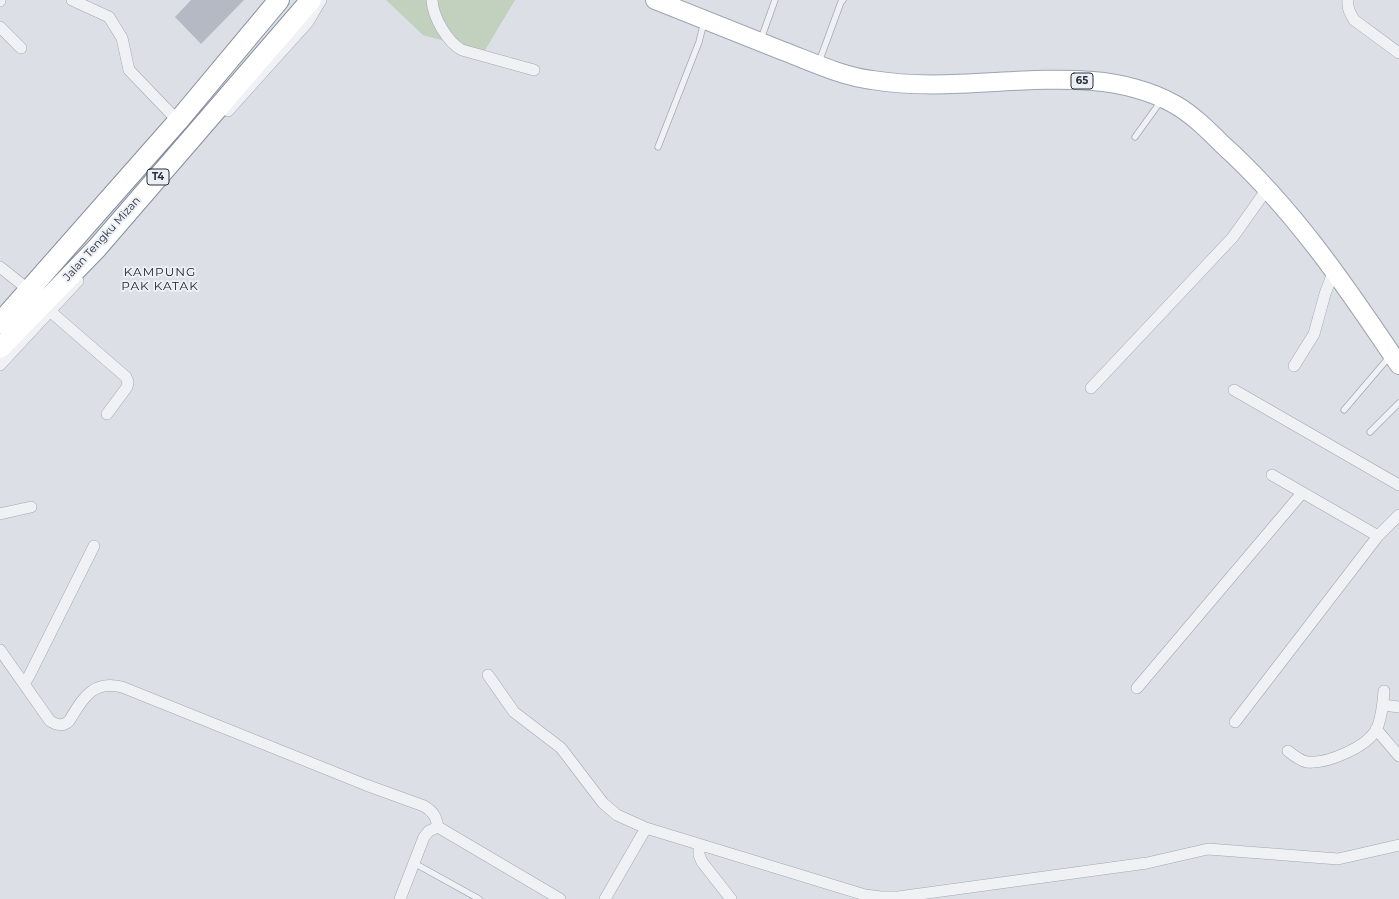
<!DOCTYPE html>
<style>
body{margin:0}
canvas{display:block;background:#dce0e6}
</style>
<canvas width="1399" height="899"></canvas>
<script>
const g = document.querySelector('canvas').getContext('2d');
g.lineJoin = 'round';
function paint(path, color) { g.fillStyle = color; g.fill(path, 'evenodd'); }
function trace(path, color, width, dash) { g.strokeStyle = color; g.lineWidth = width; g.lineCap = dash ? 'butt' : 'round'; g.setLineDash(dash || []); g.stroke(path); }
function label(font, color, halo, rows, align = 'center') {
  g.font = font + ' Montserrat,sans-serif'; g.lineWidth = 4; g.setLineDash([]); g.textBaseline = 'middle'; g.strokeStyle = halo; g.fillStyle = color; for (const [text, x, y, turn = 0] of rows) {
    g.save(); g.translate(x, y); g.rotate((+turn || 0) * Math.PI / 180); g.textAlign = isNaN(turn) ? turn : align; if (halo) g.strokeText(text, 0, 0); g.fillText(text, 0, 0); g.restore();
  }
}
paint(new Path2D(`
 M386,0H515L484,52L423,35Z`), '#c2d0be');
paint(new Path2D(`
 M191,0H244L201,44L175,17Z`), '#b4b9c3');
const lane = new Path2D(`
 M761,39L775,0
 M819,62L841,2L843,0
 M1135,137L1161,101
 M658,147L699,42L704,22
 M1344,410L1390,356
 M1370,432L1399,403
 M414,863L479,899`);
const street = new Path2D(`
 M72,0L109,17L122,38L129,70L178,121
 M432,0C433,17 447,42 462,50L534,70
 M1348,0C1347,8 1350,13 1354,20L1399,53
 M0,1V0
 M0,27L21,48
 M228,111L308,22L321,0
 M0,267L30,291
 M51,312L126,377L128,382L127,387L107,414
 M0,365L78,281
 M1294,366L1314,334L1325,294L1334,270
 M1091,388L1233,237L1267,189
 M1234,390L1399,485
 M1272,475L1378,536
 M0,514L31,507
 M0,650L50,721C57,725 63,727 69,721C83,699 91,680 122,687L366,785L424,806C434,812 436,817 438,827
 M488,675L514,712L561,748L603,803L617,815L646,828L865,895L881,897H898L1147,863L1208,849L1338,859L1399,845
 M24,684L29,676L94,546
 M1137,688L1302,493
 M1383,705L1399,707
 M1235,722L1378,536L1399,515
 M1376,729L1399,756
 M1288,751C1293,755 1301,761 1307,762C1327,764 1368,747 1377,728C1382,717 1383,703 1384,691
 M699,844V855L702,862L731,899
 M400,899L424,837L429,831L438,827L560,899
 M605,899L646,828`);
const primary = new Path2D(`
 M655,0C698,17 741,34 783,51C812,62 841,76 872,80C945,92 1020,75 1093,81C1120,83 1151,91 1174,104C1192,114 1208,130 1222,144C1293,208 1346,286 1399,365`);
const highway = new Path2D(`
 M0,323L178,121L279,0
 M0,348L97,248L311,0`);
trace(lane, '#a2a7b0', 7);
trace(street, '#a2a7b0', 12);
trace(primary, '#9ca4b2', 20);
trace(highway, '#848e9d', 22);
trace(lane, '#eff1f5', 5.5);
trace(street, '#eff1f5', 11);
trace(primary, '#fff', 18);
trace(highway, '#fff', 20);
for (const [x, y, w] of [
 [1082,81,22],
 [158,177,22]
]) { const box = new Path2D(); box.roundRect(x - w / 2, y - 8, w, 16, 3); g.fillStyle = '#eceff4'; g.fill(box); trace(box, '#262e3c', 1); }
label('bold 10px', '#262e3c', null, [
 ["65",1082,81],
 ["T4",158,177]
]);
label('11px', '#262e3c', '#eceff4', [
 ["Jalan Tengku Mizan",102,239,-48]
]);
g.letterSpacing = '1px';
label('12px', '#191f2d', '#eceff4', [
 ["KAMPUNG",160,272],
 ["PAK KATAK",160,286]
]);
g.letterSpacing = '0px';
</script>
